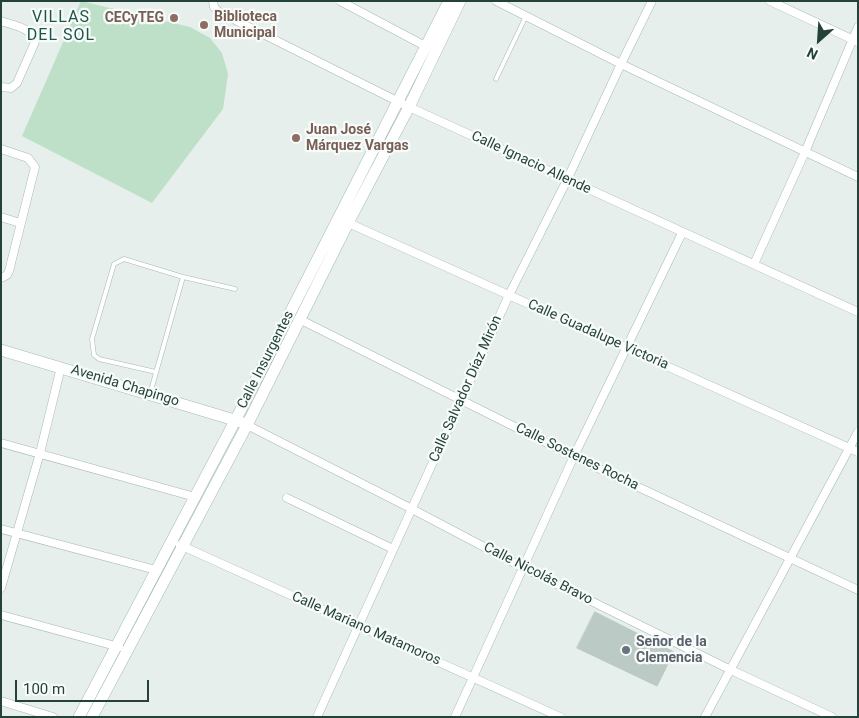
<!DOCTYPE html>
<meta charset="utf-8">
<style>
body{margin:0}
#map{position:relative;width:859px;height:718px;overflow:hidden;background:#e6efeb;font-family:Roboto,sans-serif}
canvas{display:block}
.frame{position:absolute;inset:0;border:2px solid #24423a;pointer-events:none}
.north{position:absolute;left:794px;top:15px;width:50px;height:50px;-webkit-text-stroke:4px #f7fbf9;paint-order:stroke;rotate:206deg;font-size:14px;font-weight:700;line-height:20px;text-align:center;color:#24423a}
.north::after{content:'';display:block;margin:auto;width:18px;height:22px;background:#24423a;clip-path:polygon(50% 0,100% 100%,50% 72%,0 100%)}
.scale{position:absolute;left:15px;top:680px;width:134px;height:22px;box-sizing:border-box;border:2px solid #24423a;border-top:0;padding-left:6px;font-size:15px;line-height:18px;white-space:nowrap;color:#24423a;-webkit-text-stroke:4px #f7fbf9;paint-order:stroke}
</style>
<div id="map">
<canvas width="859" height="718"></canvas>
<div class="frame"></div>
<div class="north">N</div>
<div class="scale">100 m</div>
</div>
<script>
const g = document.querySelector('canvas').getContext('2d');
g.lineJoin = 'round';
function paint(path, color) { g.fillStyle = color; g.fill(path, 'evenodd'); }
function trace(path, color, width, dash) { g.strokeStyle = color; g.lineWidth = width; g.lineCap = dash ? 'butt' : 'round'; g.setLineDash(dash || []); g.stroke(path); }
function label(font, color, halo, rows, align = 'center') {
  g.font = font + ' Roboto,sans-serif'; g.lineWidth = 4.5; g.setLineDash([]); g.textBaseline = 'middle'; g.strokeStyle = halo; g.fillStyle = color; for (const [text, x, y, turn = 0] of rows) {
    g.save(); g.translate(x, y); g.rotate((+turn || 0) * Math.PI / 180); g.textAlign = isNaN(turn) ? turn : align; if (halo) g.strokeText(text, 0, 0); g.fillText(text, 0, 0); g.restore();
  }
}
paint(new Path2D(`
 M81,1L190,27L210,38L222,53L228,74L223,109L152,203L22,136Z`), '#bfe0c8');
const building = new Path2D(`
 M595,612L674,652L657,686L577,648Z`);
paint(building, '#bbcac4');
trace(building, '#b8c9c2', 1);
const lane = new Path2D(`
 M496,79L526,16
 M156,372L99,359L94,355L92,339L114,264L124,259L183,277L235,289
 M150,394L183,277`);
const street = new Path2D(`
 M213,1L214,7L219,12L409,107L858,312
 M340,1L427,47
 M496,1L621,64L858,177
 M770,1L858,42
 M1,21C12,25 33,28 35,42L17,83L11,88L1,87
 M1,149L28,158L35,167L9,271L7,275L1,278
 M1,217L20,223
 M344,221L858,452
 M754,264L805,152L858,27
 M299,319L589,464L858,590
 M247,425L412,509L524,568L731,670L832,717
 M1,443L195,497
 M287,498L393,549
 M1,529L156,570
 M180,545L560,717
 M1,588L40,453L61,367
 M1,615L119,647
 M1,701L53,717
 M317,717L509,295L567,180L621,64L652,1
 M455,717L574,456L682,233
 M705,717L858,432`);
const secondary = new Path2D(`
 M1,350L241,422
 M79,717L236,419L449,1
 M92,717L247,425L348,223L409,107L460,1`);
trace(lane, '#a8b8b2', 5);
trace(street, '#a8b8b2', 9);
trace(secondary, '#a4bbb3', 12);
trace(lane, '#fff', 4);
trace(street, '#fff', 8);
trace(secondary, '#fff', 11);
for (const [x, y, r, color] of [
 [174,18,5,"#8d6e63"],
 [204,25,5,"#8d6e63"],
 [296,138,5,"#8d6e63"],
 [626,650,5,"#6b7280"]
]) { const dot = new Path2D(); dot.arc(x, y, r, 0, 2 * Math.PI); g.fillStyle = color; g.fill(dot); trace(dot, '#f7fbf9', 2); }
label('bold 14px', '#785e54', '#f7fbf9', [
 ["Biblioteca",214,17],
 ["Municipal",214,33],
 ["CECyTEG",164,18,"right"],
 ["Juan José",306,130],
 ["Márquez Vargas",306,146]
], 'left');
label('14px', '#24423a', '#f7fbf9', [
 ["Calle Ignacio Allende",531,163,25],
 ["Calle Guadalupe Victoria",598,335,24],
 ["Calle Insurgentes",266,360,-63],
 ["Avenida Chapingo",125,386,17],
 ["Calle Salvador Díaz Mirón",466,389,-66],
 ["Calle Sostenes Rocha",577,457,26],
 ["Calle Nicolás Bravo",538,574,27],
 ["Calle Mariano Matamoros",366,629,24]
]);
label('bold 14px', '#5b616d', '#f7fbf9', [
 ["Señor de la",636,642],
 ["Clemencia",636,658]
], 'left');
g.letterSpacing = '1px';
label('16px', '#1f5548', '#f7fbf9', [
 ["VILLAS",61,18],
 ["DEL SOL",61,36]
]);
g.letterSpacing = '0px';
</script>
